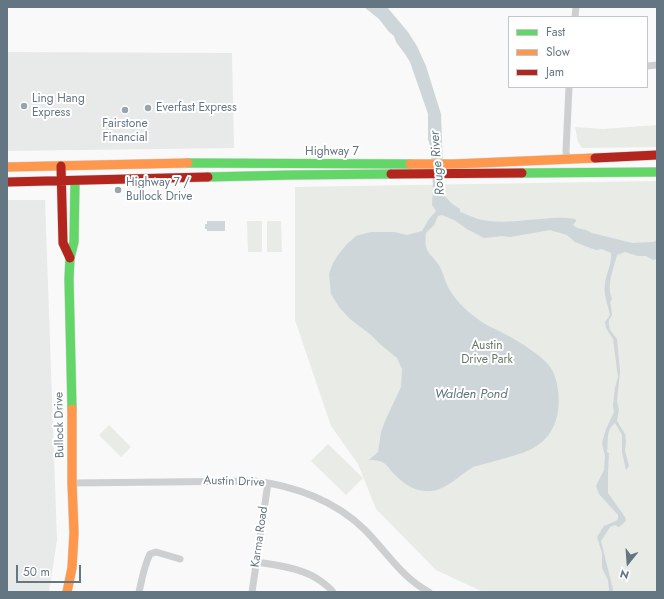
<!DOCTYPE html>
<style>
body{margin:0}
#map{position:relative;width:664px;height:599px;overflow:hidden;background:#f9f9f9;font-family:Jost,sans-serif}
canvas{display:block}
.frame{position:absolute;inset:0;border:8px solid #657683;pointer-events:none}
.legend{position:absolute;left:508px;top:16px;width:140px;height:72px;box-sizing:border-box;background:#fff;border:1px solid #c1c8cd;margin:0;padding:5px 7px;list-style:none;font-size:12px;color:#657683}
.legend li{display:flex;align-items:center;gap:8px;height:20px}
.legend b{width:20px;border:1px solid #c1c8cd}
.north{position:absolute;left:608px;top:543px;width:40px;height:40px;-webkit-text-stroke:3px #fff;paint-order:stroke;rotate:197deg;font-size:11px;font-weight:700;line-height:16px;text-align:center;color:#657683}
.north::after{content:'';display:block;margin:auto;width:14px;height:18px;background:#657683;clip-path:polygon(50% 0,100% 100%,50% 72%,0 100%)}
.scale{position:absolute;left:16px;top:565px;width:65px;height:18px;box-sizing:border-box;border:2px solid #657683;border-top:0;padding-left:5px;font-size:12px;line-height:14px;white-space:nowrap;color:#657683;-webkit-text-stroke:3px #fff;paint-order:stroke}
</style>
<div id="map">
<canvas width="664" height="599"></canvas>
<div class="frame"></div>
<ul class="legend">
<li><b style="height:5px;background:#63d668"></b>Fast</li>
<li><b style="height:5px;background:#ff974d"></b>Slow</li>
<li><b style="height:5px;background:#b3261e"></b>Jam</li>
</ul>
<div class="north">N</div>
<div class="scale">50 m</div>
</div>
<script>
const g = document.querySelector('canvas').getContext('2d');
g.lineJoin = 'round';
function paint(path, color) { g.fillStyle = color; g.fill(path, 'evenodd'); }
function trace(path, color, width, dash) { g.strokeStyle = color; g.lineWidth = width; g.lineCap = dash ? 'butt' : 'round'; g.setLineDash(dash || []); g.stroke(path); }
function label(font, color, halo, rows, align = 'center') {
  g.font = font + ' Jost,sans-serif'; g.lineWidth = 4; g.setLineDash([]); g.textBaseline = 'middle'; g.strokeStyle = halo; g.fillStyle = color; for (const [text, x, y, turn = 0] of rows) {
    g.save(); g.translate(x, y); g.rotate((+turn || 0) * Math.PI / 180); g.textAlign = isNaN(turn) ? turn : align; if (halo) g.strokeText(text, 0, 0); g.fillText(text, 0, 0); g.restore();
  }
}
paint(new Path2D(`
 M7,52L232,53L234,148L7,151Z
 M7,200H45L57,540L49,592H7Z`), '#e8e9e9');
paint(new Path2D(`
 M657,125V147L582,148L578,142L575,127L603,129Z
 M657,181V592H484L481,591L436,570L376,509L358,464L331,426L295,320V187Z
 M247,221H262V252H248Z
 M267,221H281L282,252H267Z
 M109,425L131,447L121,457L99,435Z
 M328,444L363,478L346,495L311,461Z`), '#e8ebe6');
paint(new Path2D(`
 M364,7H387L408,32L417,46L426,66L441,114L444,195L451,203L460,209V212C466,214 472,217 478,219C494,223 511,222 528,220C544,219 558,216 575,219L576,221L573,225L577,228L586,230L592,233L632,243L653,242L657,240V259L653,260L646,256H638L625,252L617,255C614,267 606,286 612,298L610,303L611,306L612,315L609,320V325L610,330L617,339L620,371L617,401L619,410L617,421L625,434L626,441L625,451L629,466L626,470L622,452V435L615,423C605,431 609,441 607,452L609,453L608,473V493L625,517L626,521L619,527L615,525L610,527L601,541L613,589L612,592H608L609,590L608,580L602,568V553L597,537L604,526L616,521L618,519V515L599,494L596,486L604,470L605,456L602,443L606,429L614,412L613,405L615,388L618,377L613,339L606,328L605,322L610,315C608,305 603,294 605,284C606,273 612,265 611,253L602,249L596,250L585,246L575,242L567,235L550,230L510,237L502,236L484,238L467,229L454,220L442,215L438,216L434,225L426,233C423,254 432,253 440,267C444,275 446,285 451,292C456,301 470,314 479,320C484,324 491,327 497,330C513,338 548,357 554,374C562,395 561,425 543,441C535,448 526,452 516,455C506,458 495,461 484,464C480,465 476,466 473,467C458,476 444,493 425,491C412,490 403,483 394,474C391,471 388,466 384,463C379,460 374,460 369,460L378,452L381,432L385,421L401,387L402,369L397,358L380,344L371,335L350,319L339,307L331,294L329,274L333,263L338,255L347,244L356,236L371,232H394L407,235L422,231L429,219L436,211L432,205L433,189L431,149L428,139V114L410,62L405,54L396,42L394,36L389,32L379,19Z
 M207,221H225V231H207V229H205V224H207Z`), '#ced6d9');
const fast = new Path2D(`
 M188,163L410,164
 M522,173L657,172
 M208,177L291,175L391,174
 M72,409L69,279L70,258L74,242L75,181`);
const slow = new Path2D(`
 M410,164H454L595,158
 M7,167L188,163
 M67,592L72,568L74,533L72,483V409`);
const jam = new Path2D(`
 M595,158L657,155
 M61,166L63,243L70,258
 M391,174L522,173
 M7,182L208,177`);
trace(fast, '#d5d6d7', 10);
trace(slow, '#d5d6d7', 10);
trace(jam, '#d5d6d7', 10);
trace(new Path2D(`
 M575,17L576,7
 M647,66L657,65
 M567,158L566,151L569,87
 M72,483L255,481C295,486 336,501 365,530C386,551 402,578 429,592
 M257,562C280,566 303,568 322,582C326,585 330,588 333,592
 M139,592C142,579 144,566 150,554L156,552L180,559
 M252,592L268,483`), '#cecfd0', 7);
trace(fast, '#63d668', 9);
trace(slow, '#ff974d', 9);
trace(jam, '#b3261e', 9);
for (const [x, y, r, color] of [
 [24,106,4,"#99a4ac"],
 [148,108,4,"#99a4ac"],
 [125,110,4,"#99a4ac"],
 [118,190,4,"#99a4ac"]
]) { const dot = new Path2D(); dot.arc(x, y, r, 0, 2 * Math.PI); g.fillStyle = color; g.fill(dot); trace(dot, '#fff', 1.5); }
label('12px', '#657683', '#fff', [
 ["Ling Hang",32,99],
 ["Express",32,113],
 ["Everfast Express",156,108],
 ["Fairstone",125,124,"center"],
 ["Financial",125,138,"center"],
 ["Highway 7 /",126,183],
 ["Bullock Drive",126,197]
], 'left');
label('12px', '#657683', '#fff', [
 ["Highway 7",332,152],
 ["Bullock Drive",60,425,-91],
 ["Austin Drive",234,482,2],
 ["Karma Road",260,537,-82]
]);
label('12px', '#687a64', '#fff', [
 ["Austin",487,346],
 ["Drive Park",487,360]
]);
label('italic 13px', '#60757c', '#fff', [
 ["Rouge River",438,163,-95],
 ["Walden Pond",471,395]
]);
</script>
